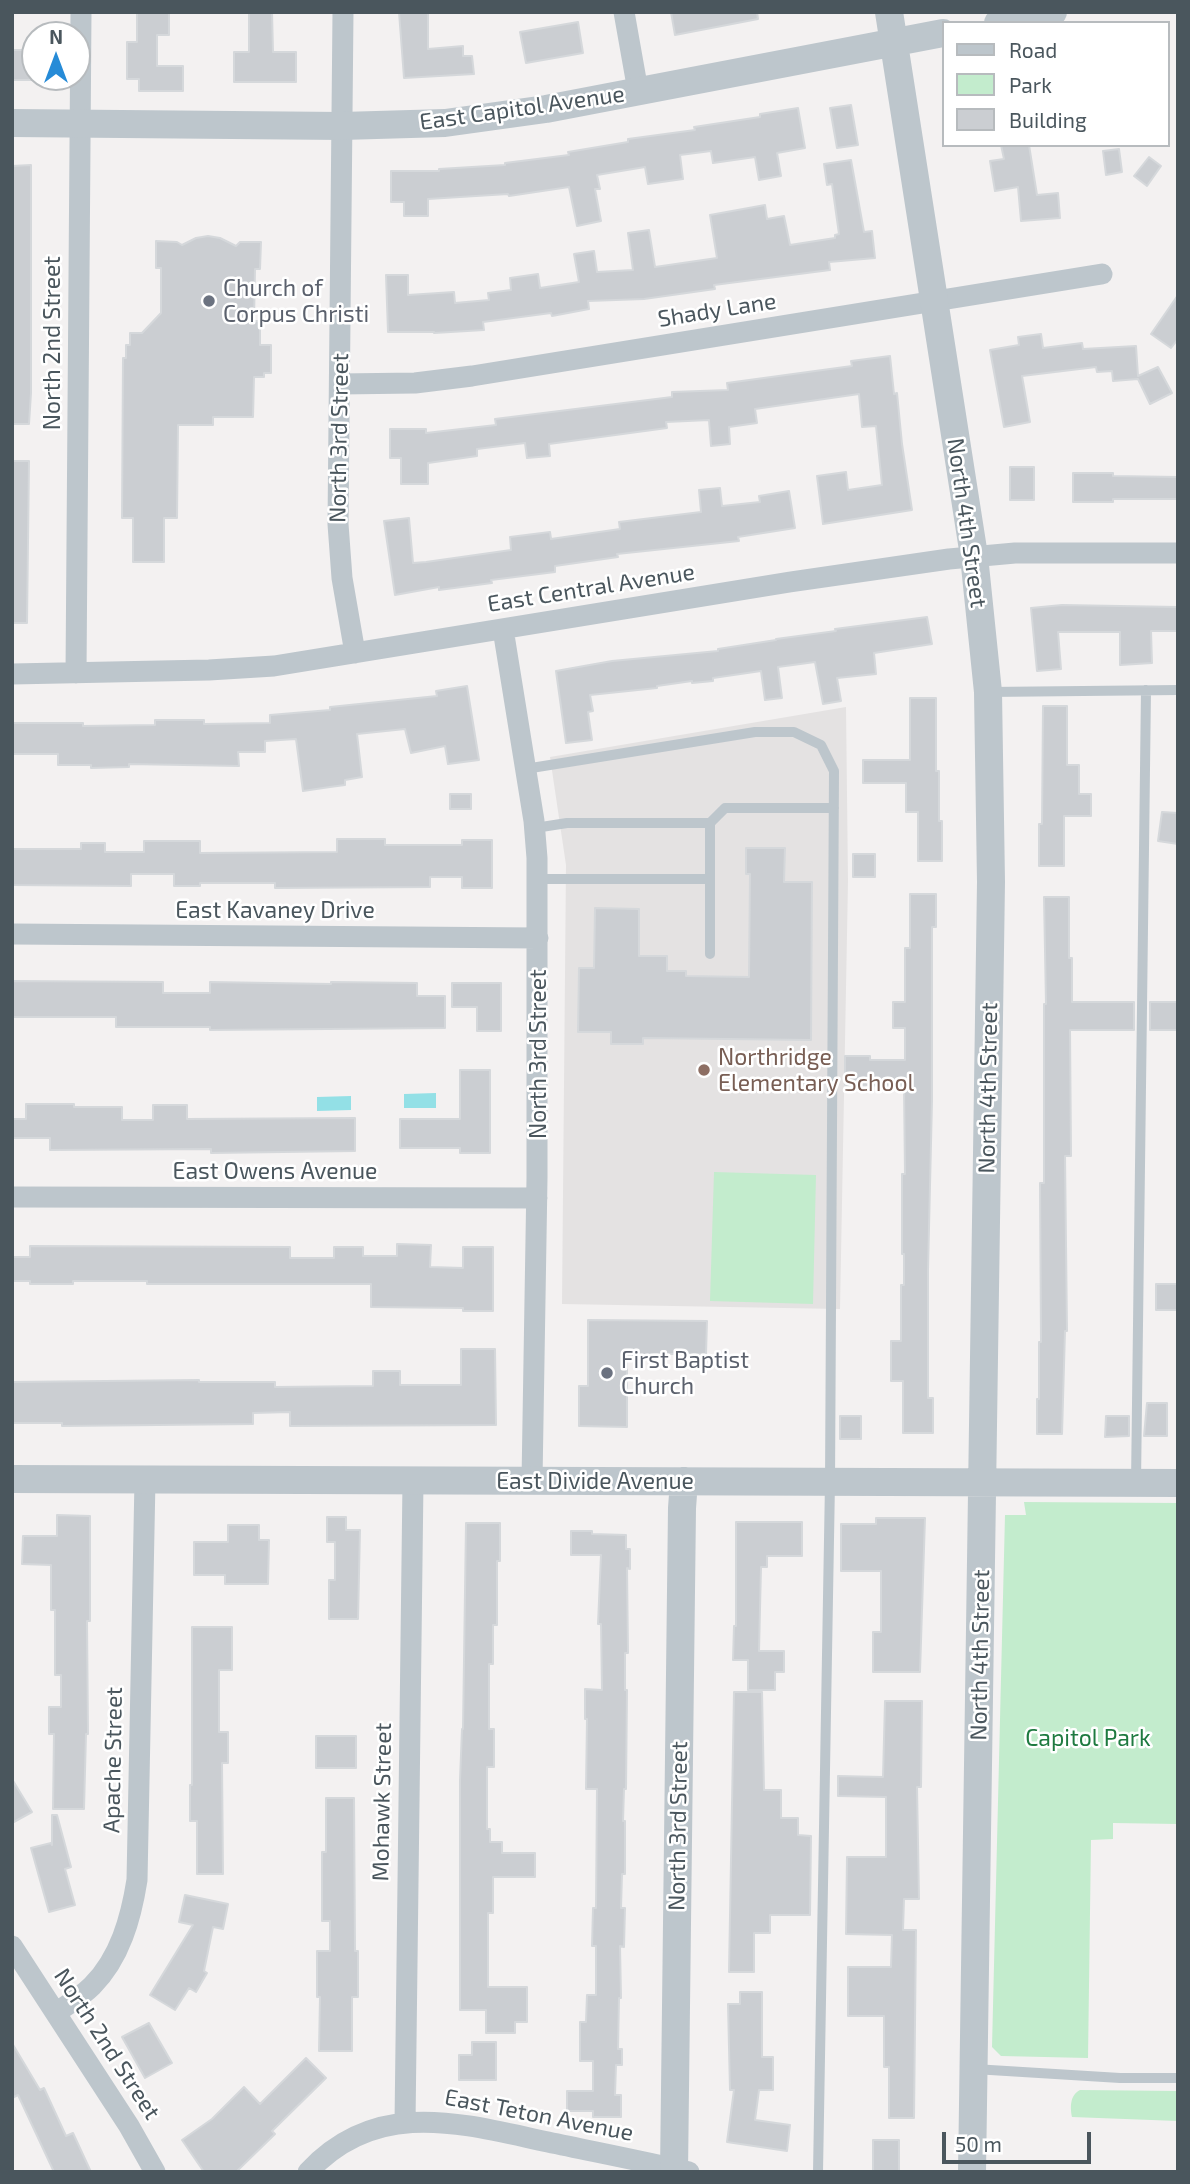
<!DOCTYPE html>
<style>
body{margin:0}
#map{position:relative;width:1190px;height:2184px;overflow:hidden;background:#f3f1f1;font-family:"Exo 2",sans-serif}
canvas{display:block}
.frame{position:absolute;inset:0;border:14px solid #4a565d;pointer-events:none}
.legend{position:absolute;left:942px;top:21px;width:228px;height:126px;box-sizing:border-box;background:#fff;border:2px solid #b7bbbe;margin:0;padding:9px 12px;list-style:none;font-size:21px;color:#4a565d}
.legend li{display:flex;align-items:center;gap:14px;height:35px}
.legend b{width:35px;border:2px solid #b7bbbe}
.north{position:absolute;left:21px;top:21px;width:70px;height:70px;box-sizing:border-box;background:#fff;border:2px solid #b7bbbe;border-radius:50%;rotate:0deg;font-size:19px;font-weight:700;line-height:28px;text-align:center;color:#4a565d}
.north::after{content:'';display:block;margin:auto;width:24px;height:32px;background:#268bd7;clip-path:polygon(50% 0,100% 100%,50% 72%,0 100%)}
.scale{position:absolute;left:942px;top:2132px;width:149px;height:32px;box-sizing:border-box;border:4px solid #4a565d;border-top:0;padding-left:9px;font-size:21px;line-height:24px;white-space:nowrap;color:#4a565d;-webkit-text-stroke:5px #fff;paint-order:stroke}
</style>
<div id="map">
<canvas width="1190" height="2184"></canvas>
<div class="frame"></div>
<ul class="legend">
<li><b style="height:9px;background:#bdc6cc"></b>Road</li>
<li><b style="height:19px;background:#c3eccd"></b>Park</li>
<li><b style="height:19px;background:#cbced2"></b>Building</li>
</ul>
<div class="north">N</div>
<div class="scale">50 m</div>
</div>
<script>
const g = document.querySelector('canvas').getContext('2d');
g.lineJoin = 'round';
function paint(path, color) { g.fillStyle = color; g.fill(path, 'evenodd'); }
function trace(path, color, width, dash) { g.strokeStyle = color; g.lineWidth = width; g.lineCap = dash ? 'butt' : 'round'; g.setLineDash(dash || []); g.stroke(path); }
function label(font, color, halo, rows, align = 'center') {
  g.font = font + ' "Exo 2",sans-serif'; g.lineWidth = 5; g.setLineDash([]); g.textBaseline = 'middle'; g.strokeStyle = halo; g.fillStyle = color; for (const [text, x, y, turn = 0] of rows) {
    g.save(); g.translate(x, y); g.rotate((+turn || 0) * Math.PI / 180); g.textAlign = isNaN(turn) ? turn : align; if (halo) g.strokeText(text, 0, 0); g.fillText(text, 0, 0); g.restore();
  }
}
paint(new Path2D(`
 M846,707L848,881L840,1309L562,1304L566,865L550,757Z`), '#e4e2e2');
paint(new Path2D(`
 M714,1172L816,1175L813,1304L710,1301Z
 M1024,1502L1178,1503V1824L1113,1823V1839L1091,1840L1088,2058L1001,2056L992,2047L1005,1515H1026Z
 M1080,2090L1178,2091V2121L1072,2117C1070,2107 1070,2095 1080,2090Z`), '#c3eccd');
paint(new Path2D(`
 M436,1093V1108H404V1094Z
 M351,1096V1110L317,1111V1097Z`), '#93e0e6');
const building = new Path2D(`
 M137,12H169V35H157V66H183V91H139V79H127V42H137Z
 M249,12H272L273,52H296V82H234V52H249Z
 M399,12H428V49L463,46V56H472L474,74L404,78Z
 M671,12H757L758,19L675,35Z
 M578,22L583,53L526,63L520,32Z
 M12,50H33V80H12Z
 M851,105L858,145L837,148L830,108Z
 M798,108L805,148L777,153L781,176L759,180L755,157L713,163L711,151L680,155L683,179L648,184L645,167L597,175L600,189H595L601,221L577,226L569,187L509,196L508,194L428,199V216H404V202H391V171H439V169L505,165V163L569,155L568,152L628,142V139L695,130L694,127L760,117V114Z
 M1001,145H1029L1037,195L1058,193L1060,218L1021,221L1018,187L995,191L990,161L1004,159Z
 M1119,149L1122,172L1106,175L1103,151Z
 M1149,157L1161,166L1147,186L1134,176Z
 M851,160L864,232L872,231L875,258L829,262L830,270L714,285L715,289L644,299L588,301L589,309L552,316L551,313L483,322L484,330L434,333V332H388L386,275H408V295L454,292L455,303L489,300L488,293L511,290L510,278L538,274L540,288L579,282L574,254L594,251L597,272L633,270L628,233L649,230L655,267L717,258L710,215L765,205L767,219L784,216L790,245L835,238V235L839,234L832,184L827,185L824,164Z
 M31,165V393L29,424H12V166Z
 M208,236L220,238L236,246L240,242H261L260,269H255L254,321H260V345H271V373H264V377H254L253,417H213V425H178L177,518H164V562H133V518H122L123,358H126V345H130V333H142L161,313V268H156V241L177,242L182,245L196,238Z
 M1178,295V339L1171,348L1151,334Z
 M1041,334L1043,348L1082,343L1083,349L1136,346L1138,376L1158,367L1172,393L1150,404L1138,379L1113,381L1112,371L1097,372L1096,367L1022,376L1030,422L1004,427L990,350L1019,345L1018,337Z
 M890,356L894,394L897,393L902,444L912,510L823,524L817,476L846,472L848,490L882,485L876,426L862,427L859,394L755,409L757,423L729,427L730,444L711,446L709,420L666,422L667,428L549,444L550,456L527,458L525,443L477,449V456L428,463V484H401V458H390V429H426V433L496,425L495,419L672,397V392L728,390L727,383L852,366L851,361Z
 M12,461H29L27,623H12Z
 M1010,467H1034V500H1010Z
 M1073,473H1113V476L1178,477V499H1113V502H1073Z
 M720,488L722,506L760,502L759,496L789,491L795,528L738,537L739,541L617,554L618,557L555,566V572L491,580L492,583L439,590V587L395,595L384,521L409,518L413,563L426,562L511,550L510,537L550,532L551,539L620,529L619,522L701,512L699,490Z
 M1062,605L1178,607V631H1151L1152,663L1120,665V632H1058L1061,669L1037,671L1031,608Z
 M927,617L932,644L874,653L876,674L837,678L841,701L823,704L815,662L778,667L782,698L765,700L761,671L713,678V681L692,683V681L657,686V688L590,695L593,711L588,712L592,740L566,743L556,671L612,661L718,651V649L776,640V639L836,631L835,629Z
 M467,686L479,760L448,764L445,746L411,753L405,729L357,734L362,777L345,780V785L330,787L303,791L296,739L265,741V752H238L239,766L129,764V767L91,768V765H58V754H12V723H83V726L155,725V720H204V724L270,723V715L330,710V707L437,696L436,691Z
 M910,698H936V771H939V821H942V861H918V812H906V783H863V760H910Z
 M1043,706H1067V765H1079V794H1091V816H1064V866H1039V824H1042Z
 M450,794H471V809H450Z
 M1162,812L1178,813V844L1158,841Z
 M337,839H385V845H462V840H492V888H462V877H430V887L275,888V883H200V886H174V874H131V886L12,885V849H81V843H105V852H144V841H200V853L337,852Z
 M746,848H785L784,882H812L811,1040L643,1038V1044H611V1032H578L579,968H594L595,908L639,909V956H667V971H686V976L749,977L750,874H746Z
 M853,854H875V877H853Z
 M910,894H936V927H932V1101L928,1270V1398H933V1433H903V1381H891V1341H901V1285H904V1254H902V1174H905L904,1086L845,1085V1056H870V1060H905V1028H893V1002H905V948H910Z
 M1044,897H1069V958H1072V1002H1134V1030H1070L1071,1156H1065L1067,1331H1065L1062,1434H1037V1399H1039V1342H1041L1040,1183H1044V1004H1046Z
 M12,981L163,982V993H210V982L331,984V982L417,983V996H445V1028L210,1030V1027H116V1017H12Z
 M452,983H501V1031H477V1007H452Z
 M1150,1002H1178V1030H1150Z
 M460,1070H490V1153H460V1148H400V1119H460Z
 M26,1104H74V1107H122V1120H153V1105H187V1119L355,1118V1151L211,1153V1149L50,1150V1138H12V1119H26Z
 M397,1244L431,1245L430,1267L463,1268V1247H493V1311H463V1308L371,1307V1284H147V1281H73V1284H30V1281H12V1257H30V1246L290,1247V1258H334V1247H363V1256H397Z
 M1156,1284H1178V1310H1156Z
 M588,1320L707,1321L706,1354H650V1359H627V1427L579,1426V1386H588Z
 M461,1349H495L496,1425L290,1426V1412L253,1413V1424L62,1426V1423H12V1382L199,1380V1382H275V1387L373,1386V1371H400V1385H461Z
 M1147,1403H1167V1436H1144Z
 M840,1416H861V1439H840Z
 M1106,1416H1129V1436L1105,1437Z
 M57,1515L90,1516V1621H87L88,1734H86L84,1809H53L54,1734H49V1707H61V1675H55V1610H51V1565L22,1564L23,1536H57Z
 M327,1517H346V1530H360L358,1619H329V1580H335V1542H327Z
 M876,1518H925L920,1672H873V1632H881V1571H841V1524H876Z
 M736,1522H802V1556H767V1567H761L759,1651H784V1672H775V1690H748V1660H733L734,1626H736Z
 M466,1523H500V1561H497V1625H493V1664H489V1729H494V1767H487V1829H490V1842H502V1853H535V1877H493V1913H488V1987H527V2022H515V2033H486V2010H460V1780L462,1729H463Z
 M228,1525H259V1540H269L268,1584H225V1575H194V1542H228Z
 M571,1531H592V1534L626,1535V1549H630V1569L627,1568L628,1653H625V1690H627L626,1789H624L623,1821H625V1874H622L621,1908H625L624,1947L620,1946L621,1998H619L618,2049H622V2065H616L615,2095H621V2117H593V2111H567V2091H593V2061H580V2022H586L587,1995H596V1946H592L593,1908H596L597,1789H586L587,1719H585V1689L602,1690L601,1624H598L601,1555H571Z
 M192,1627H232V1670H219V1732H228V1763H222L223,1874H197V1821H190V1785H192Z
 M734,1692H762L764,1790H781V1818H798V1835L811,1836L810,1915H770V1933H754V1972H729Z
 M885,1701H922L921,1787H917L919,1899H904L903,1930H916L914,2118H889V2067H884V2016H848V1967H891L892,1935L846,1934L847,1857H886V1797L838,1796V1776L883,1777Z
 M316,1736H356V1768H316Z
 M12,1779L32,1812L12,1823Z
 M326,1798H354L355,1951H358V1997H352V2051H319L320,1997H317V1951H330V1921H322V1852H326Z
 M52,1815H57L71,1867L65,1869L75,1905L49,1912L31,1848L51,1843L52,1845Z
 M185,1895L228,1904L223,1929L213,1927L204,1971L207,1973L196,1992L189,1988L175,2010L150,1995L193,1925L179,1922Z
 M740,1992H762V2057H773V2090H759L755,2120L790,2125L787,2151L727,2142L734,2090H730L728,2004H740Z
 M149,2023L172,2063L145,2078L122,2037Z
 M472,2042H496V2080H459V2055H472Z
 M12,2043L40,2090L44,2088L66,2136L73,2133L91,2172H54L18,2095L12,2098Z
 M306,2058L326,2078L272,2131L275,2134L236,2172H204L182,2140L212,2119L244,2087L260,2104Z
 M873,2140H899V2171H873Z`);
paint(building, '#cbced2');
trace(building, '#d5d8db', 2);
trace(new Path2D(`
 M988,692L1178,690
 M525,769L755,732H794L821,745L834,771L830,1482L818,2172
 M710,823L725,808H834
 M535,828L567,823H710V879H538
 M710,954V879
 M1136,1483L1146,690
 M974,2069L1120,2078H1178`), '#bdc6cc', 10);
trace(new Path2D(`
 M343,12L338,524L342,578L355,653
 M624,12L638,91
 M340,384L415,383L472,376L1102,274
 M503,629L534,821L537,858V1178L532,1481
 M76,673L81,12
 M12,674L209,670L274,666L790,582L949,559L1015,553H1178
 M12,934L538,938
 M12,1197L537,1198
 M12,1946L129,2126L155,2172
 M57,2012C69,2004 82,1996 92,1986C120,1958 131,1918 137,1880L145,1480
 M405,2123L413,1481
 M308,2172C377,2097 463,2124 548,2142C595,2152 642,2161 689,2172`), '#bdc6cc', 21);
trace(new Path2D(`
 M889,12L974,556L988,692L991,882L972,2172
 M998,23L1053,12
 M12,123L342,126L445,123L546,109L943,33
 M12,1479L1178,1483
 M674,2172L682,1508L684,1481`), '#bdc6cc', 28);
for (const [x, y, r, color] of [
 [209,301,7,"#6b7280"],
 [704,1070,7,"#8d6e63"],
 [607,1373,7,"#6b7280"]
]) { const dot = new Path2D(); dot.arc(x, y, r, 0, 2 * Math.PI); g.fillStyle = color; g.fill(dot); trace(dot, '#fff', 2.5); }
label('23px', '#4a565d', '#fff', [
 ["East Capitol Avenue",522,108,-8],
 ["Shady Lane",717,310,-9],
 ["North 2nd Street",52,343,-90],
 ["North 3rd Street",339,438,-89],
 ["North 4th Street",967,523,82],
 ["East Central Avenue",591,588,-9],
 ["East Kavaney Drive",275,910],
 ["North 3rd Street",538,1054,-90],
 ["North 4th Street",988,1088,-89],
 ["East Owens Avenue",275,1171],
 ["East Divide Avenue",595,1481],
 ["North 4th Street",980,1655,-89],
 ["Apache Street",113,1760,-89],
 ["Mohawk Street",382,1802,-89],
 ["North 3rd Street",678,1826,-89],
 ["North 2nd Street",107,2044,57],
 ["East Teton Avenue",539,2115,11]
]);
label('23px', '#5b616d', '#fff', [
 ["Church of",223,288],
 ["Corpus Christi",223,314],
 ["First Baptist",621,1360],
 ["Church",621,1386]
], 'left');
label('23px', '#785e54', '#fff', [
 ["Northridge",718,1057],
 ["Elementary School",718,1083]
], 'left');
label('23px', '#1e7a40', '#fff', [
 ["Capitol Park",1088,1738]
]);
</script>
